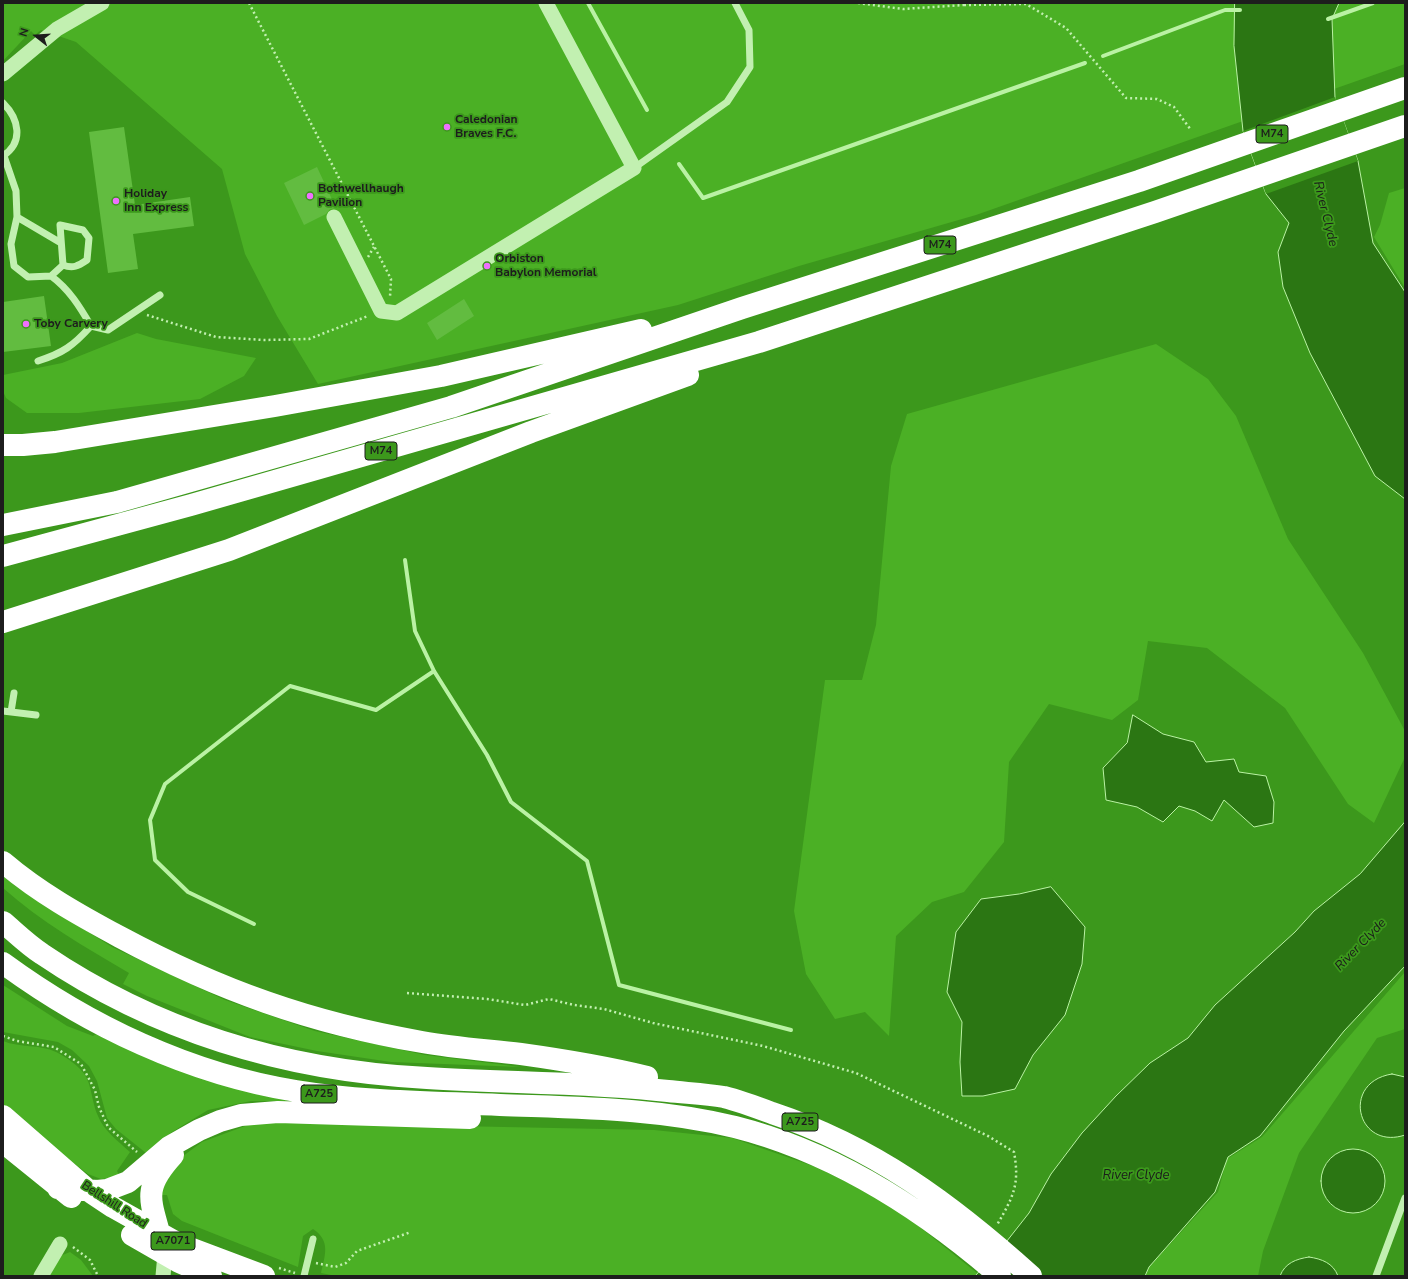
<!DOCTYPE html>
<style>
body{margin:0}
#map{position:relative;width:1408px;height:1279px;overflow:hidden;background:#3c981c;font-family:"Nunito Sans",sans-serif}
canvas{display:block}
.frame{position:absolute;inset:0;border:4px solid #1d1d1d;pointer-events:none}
.north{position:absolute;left:16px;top:16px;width:40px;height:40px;-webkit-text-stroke:3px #3c981c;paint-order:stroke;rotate:287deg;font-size:11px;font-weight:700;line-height:16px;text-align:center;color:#1d1d1d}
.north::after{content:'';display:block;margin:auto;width:14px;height:18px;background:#1d1d1d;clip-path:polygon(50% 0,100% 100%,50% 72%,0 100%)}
</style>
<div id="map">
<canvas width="1408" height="1279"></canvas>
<div class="frame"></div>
<div class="north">N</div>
</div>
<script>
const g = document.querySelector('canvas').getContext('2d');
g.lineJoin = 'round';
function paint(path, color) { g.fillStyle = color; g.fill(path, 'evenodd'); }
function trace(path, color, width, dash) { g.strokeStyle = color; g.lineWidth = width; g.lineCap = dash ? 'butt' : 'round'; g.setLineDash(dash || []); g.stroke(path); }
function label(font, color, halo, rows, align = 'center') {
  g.font = font + ' "Nunito Sans",sans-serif'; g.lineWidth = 3.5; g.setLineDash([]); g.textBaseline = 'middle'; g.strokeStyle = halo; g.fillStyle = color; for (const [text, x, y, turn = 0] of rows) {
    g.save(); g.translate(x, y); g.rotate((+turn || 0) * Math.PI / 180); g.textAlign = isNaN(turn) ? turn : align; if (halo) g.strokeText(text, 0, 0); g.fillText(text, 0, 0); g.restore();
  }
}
paint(new Path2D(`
 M3,3H1405V64L976,215L799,266L678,305L318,384L277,316L245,254L222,169L76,42L41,30L35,35L31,31L3,61Z
 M1405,188V288L1374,237L1380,225L1389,193Z
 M137,333L156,339L256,358L244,376L200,399L79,413H27L6,398L3,391V375L62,363Z
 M1156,344L1208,379L1236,416L1288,539L1363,653L1405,731V757L1374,823L1348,804L1285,708L1207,648L1148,641L1138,700L1112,720L1049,704L1009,762L1004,842L964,892L932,902L896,936L889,1036L865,1012L835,1019L806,974L794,911L825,680H862L876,625L891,466L907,414Z
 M3,875L14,885L112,947L225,1000L315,1031L425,1055L521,1067L391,1062L317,1051L250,1037L147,996L123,984L129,973C85,947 41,922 3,888Z
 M1405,972V1029L1377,1038L1299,1153L1263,1251L1258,1276H1145L1149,1267L1218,1192L1227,1159L1262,1137Z
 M3,985L67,1026L93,1036L96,1034L287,1100L286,1101H251L208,1110L172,1132L146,1153L116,1129L107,1118L97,1081L89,1066L72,1050L58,1042L3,1032Z
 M3,1041C20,1048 40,1044 56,1052C66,1057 79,1066 85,1075C92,1086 92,1104 98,1116C104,1131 118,1141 130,1152L117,1171L120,1177L101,1179L88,1174L11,1115L3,1105Z
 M256,1122L654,1130L732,1138L813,1166L856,1186L901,1212L977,1273L975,1276H336L321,1273C325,1255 331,1241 313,1229L303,1236L298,1267L182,1221L173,1214L167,1195H158L179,1159L202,1142Z
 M70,1252L81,1260L93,1276H48L60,1256Z`), '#4bb025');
const water = new Path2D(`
 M1235,3H1339L1332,19L1335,98L1358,161L1373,243L1405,292V499L1375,476L1310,353L1283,287L1278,252L1289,223L1266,194L1243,131L1234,46Z
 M1133,715L1163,734L1194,742L1206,762L1234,759L1239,772L1266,776L1274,802L1273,823L1254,827L1224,800L1212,821L1195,811L1179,806L1163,822L1137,807L1106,800L1103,768L1127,743Z
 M1405,822V966L1344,1031L1260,1136L1228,1157L1215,1192L1149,1267L1145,1276H975L1003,1246L1029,1213L1051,1174L1082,1133L1116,1096L1150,1063L1188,1038L1215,1005L1295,932L1314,911L1360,874Z
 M1051,887L1085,927L1082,964L1065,1015L1033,1055L1015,1089L983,1096H962L960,1062L962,1022L947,992L956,932L981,899L1019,894Z
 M1392,1074L1405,1077V1135C1357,1151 1340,1082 1392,1074Z
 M1321 1181a32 32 0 1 1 64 0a32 32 0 1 1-64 0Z
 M1309,1257C1322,1259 1333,1263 1338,1276H1280C1285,1263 1296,1259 1309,1257Z`);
paint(water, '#2b7613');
trace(water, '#baf2a4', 1);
paint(new Path2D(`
 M1335,97L1358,161L1266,194L1243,131Z`), '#3c981c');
trace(new Path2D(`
 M588,3L647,110
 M1328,19L1373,3
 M1103,56L1225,10H1240
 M679,164L703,198L1085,63
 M405,560L415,631L434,671L487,755L511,802L587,861L619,985L791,1030
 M254,924L188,892L155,860L150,820L165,784L290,686L376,710L434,671`), '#baf2a4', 4);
paint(new Path2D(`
 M124,127L135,205L190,197L194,226L133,234L138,269L108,273L89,132Z
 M317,167L336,208L330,209L326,214L304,225L284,183Z
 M44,296L51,346L3,352V302Z
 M464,299L474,316L437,340L427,323Z`), '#62bc40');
trace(new Path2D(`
 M249,3L391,279L390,297
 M858,3L903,9L964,5L968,3
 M964,5L1026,4L1066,28L1126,98L1157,99L1174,107L1191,130
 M368,257L374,247
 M147,315L216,337L264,340L309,339L368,316
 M407,993L487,999L525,1005L549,999L574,1005L604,1009L653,1023L763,1046L856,1073L988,1136L1014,1152C1020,1185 1013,1197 997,1225
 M3,1036L17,1041L54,1047L81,1064L95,1090L99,1107L108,1127L137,1152
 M73,1247L90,1260L98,1276
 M316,1263L335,1267L346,1263L357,1251L411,1232
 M279,1268L295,1273`), '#c2f0b1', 2.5, [2, 3]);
trace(new Path2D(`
 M3,103C19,119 24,142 3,156
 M4,156L16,191L17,217L11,244L14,266L28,277L51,276L63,265L60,225L83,230L89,238L87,260C78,266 73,269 63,265
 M634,168L727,102L750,67L749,30L735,3
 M17,217L61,243
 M51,276C69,289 80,307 91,326L108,330L160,295
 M38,361C63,353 73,346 91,326
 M3,711L36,715
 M11,712L14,693
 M304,1276L313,1239
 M1376,1276L1405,1198`), '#c2f0b1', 7);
trace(new Path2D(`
 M3,74L57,29L102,3
 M334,217L381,311L397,313L634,168L546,3
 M41,1276L60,1244
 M163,1276L165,1254`), '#c2f0b1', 15);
trace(new Path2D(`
 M3,445H23L55,442L275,406L441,376L641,330
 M3,525L117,502L451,407L742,308L1139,181L1405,88
 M3,556L191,505L759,342L1155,212L1405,126
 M3,622L229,550L531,432L688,375
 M3,862C38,892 79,915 120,937C219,990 311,1023 422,1042C455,1048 488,1050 521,1054C564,1060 606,1067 647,1077
 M3,922C16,933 28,945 42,954C157,1032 289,1071 427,1078C507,1083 588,1082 668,1091C686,1093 706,1094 724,1097C740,1101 756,1107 772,1113C874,1147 951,1204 1031,1276
 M3,963C89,1026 190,1074 296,1091C363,1102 432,1102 500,1105C579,1108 657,1108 735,1127C834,1152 923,1209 1000,1276
 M3,1116L89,1191L113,1207L179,1244L264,1276
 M3,1142L71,1197
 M58,1188L97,1191L107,1190L128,1182L169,1147L199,1130L220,1121L241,1115L278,1112L470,1118
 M132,1235L179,1262L211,1276
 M161,1240C151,1200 141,1190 173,1155`), '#fff', 22);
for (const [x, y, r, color] of [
 [447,127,4,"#ef70ff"],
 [310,196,4,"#ef70ff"],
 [116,201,4,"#ef70ff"],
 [487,266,4,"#ef70ff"],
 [26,324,4,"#ef70ff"]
]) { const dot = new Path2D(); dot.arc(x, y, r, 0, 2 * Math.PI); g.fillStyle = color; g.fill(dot); trace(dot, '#3c981c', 1.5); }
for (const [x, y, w] of [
 [1272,134,32],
 [940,245,32],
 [381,451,32],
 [319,1094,36],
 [800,1122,36],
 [173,1241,44]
]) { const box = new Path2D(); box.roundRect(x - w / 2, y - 9, w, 18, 3); g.fillStyle = '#3c981c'; g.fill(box); trace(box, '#1d1d1d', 1); }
label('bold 11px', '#1d1d1d', null, [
 ["M74",1272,134],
 ["M74",940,245],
 ["M74",381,451],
 ["A725",319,1094],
 ["A725",800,1122],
 ["A7071",173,1241]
]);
label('bold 12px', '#1d1d1d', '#3c981c', [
 ["Caledonian",455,120],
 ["Braves F.C.",455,134],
 ["Bothwellhaugh",318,189],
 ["Pavilion",318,203],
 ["Holiday",124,194],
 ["Inn Express",124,208],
 ["Orbiston",495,259],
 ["Babylon Memorial",495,273],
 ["Toby Carvery",34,324]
], 'left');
label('12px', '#1d1d1d', '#3c981c', [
 ["Bellshill Road",114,1205,33]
]);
label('italic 13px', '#1a1c1a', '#3c981c', [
 ["River Clyde",1325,214,76],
 ["River Clyde",1361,945,-46],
 ["River Clyde",1136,1176]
]);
</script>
